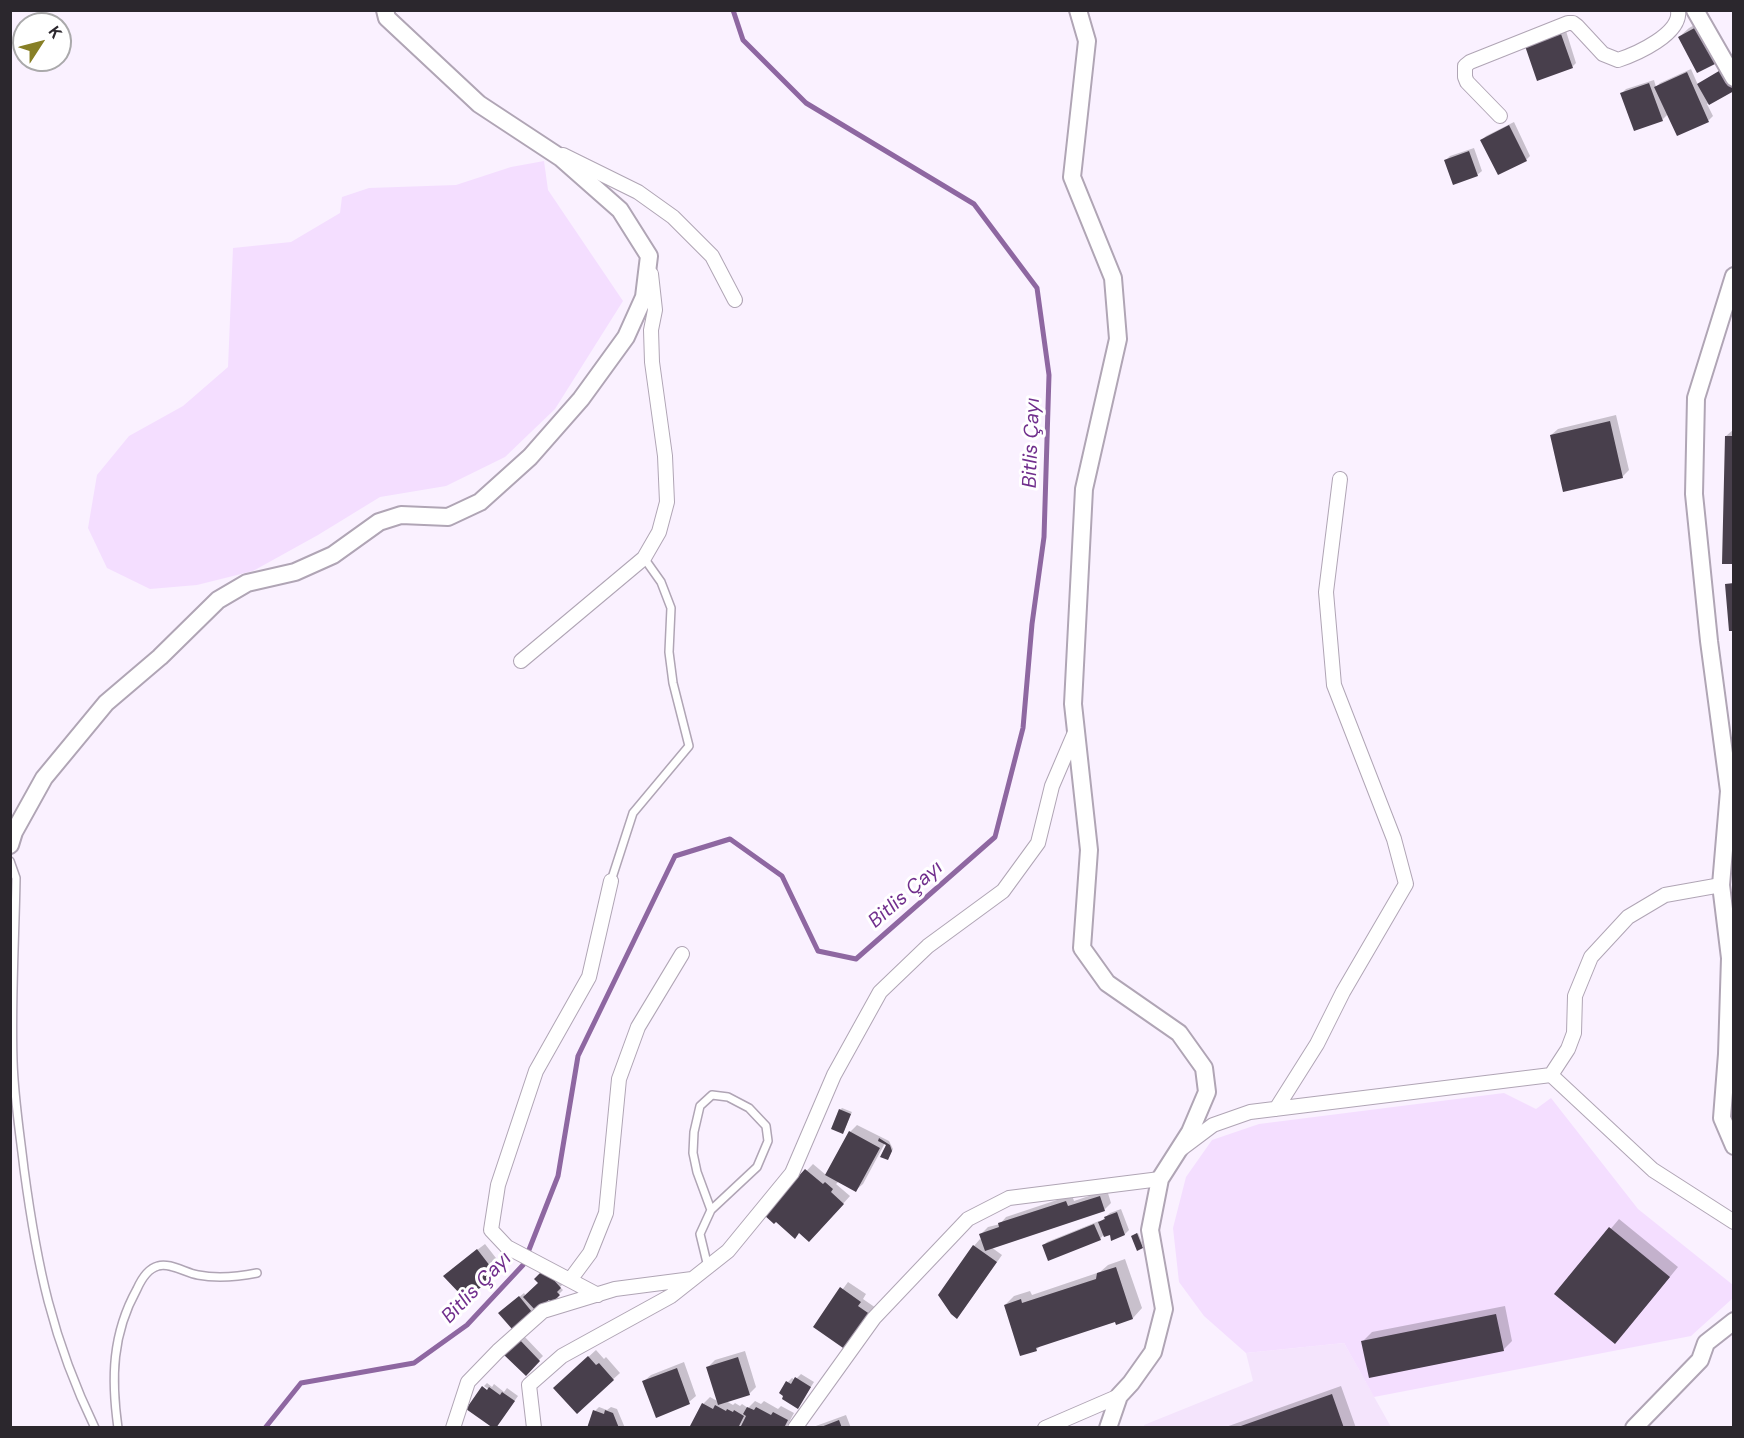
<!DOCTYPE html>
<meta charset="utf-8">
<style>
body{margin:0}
#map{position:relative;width:1744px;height:1438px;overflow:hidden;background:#faf1ff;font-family:"DM Sans",sans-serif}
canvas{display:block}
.frame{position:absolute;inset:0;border:12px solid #2b272d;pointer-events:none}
.north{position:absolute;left:12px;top:12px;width:60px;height:60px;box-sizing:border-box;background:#fff;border:2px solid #aaa9ab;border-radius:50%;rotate:54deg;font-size:16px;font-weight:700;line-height:24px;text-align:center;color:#2b272d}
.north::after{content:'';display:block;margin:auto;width:21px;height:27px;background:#877f26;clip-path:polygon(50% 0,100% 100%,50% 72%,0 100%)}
</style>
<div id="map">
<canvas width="1744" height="1438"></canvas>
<div class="frame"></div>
<div class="north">K</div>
</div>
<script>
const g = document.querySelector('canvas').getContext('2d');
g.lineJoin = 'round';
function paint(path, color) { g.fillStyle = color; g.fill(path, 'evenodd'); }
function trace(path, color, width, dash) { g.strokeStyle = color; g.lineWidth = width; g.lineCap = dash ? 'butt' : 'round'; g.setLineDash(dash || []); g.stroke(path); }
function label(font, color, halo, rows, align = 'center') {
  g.font = font + ' "DM Sans",sans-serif'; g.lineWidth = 6; g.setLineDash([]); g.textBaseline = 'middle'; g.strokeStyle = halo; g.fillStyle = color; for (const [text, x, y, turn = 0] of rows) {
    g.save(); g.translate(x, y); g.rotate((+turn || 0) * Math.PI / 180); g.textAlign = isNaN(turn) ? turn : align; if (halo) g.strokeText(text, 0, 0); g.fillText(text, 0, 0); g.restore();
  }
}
paint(new Path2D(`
 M1344,1343L1391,1427L1145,1428L1144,1425L1253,1381L1246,1353Z`), '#f4e4fc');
paint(new Path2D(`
 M544,161L548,190L623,301L555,409L505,457L446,486L380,497L318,535L253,571L197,585L150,589L107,568L88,528L97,475L129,436L183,406L228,367L233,248L291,242L340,213L342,197L369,188L456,185L511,167Z
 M1504,1093L1536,1109L1551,1098L1638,1209L1733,1285V1298L1691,1336L1374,1397L1344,1343L1246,1353L1204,1316L1179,1282L1173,1228L1186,1177L1212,1140L1259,1124Z`), '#f4deff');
paint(new Path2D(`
 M1709,17L1727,51L1679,37L1689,28Z
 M1566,31L1576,63L1572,67L1527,47Z
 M1729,65L1734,89L1707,104L1713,116L1709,120L1677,135L1668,114L1662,120L1622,93L1626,89L1654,80L1656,87L1660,83L1691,69L1698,85Z
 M1514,122L1530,156L1526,160L1482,140L1486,136Z
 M1474,148L1482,171L1477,175L1446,160L1450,156Z
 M1616,415L1629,470L1622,477L1551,435L1558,429Z
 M1734,429V562L1726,436Z
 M842,1108L852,1112L844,1131L840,1110Z
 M857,1125L889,1141L893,1149L889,1157L888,1145L885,1143L863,1184L856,1190L839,1181L836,1184L850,1196L816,1234L800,1232L766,1214L813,1164L826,1175L850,1132Z
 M1107,1190L1111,1203L1104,1210L991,1247L1002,1255L963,1310L974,1246L980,1239L983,1241L981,1234L988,1227L1000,1224L1006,1217L1072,1195L1074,1201Z
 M1121,1209L1129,1230L1125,1234L1111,1233L1104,1234L1100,1239L1043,1246L1047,1242L1099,1221V1223L1110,1213Z
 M1619,1219L1678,1267L1624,1333L1556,1294Z
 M1138,1233L1143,1245L1142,1247L1133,1236Z
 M485,1244L503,1267L464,1296L452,1269Z
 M1125,1259L1142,1308L1133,1318L1116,1320L1041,1345L1036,1350L1005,1305L1014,1296L1030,1291L1032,1295L1100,1272L1108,1265Z
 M549,1266L564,1283L560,1287L563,1290L552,1301L549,1297L535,1308L512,1327L505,1309L524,1293L526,1296L540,1283Z
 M848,1282L866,1294L863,1299L876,1308L853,1342L815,1327Z
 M1505,1306L1512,1341L1503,1350L1363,1341L1372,1332Z
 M523,1335L543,1356L526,1373L506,1354Z
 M596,1350L604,1359L606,1357L620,1373L577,1412L562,1381Z
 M745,1351L756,1387L749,1394L726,1401L733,1405L735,1403L740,1406L742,1404L748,1408L755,1401L761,1404L764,1401L778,1409L781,1406L794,1413L786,1428H696L703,1404L710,1397L719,1402L708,1367L715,1360Z
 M684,1362L696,1396L689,1402L675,1408L644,1381L651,1375Z
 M801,1374L814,1382L798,1407L788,1382L792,1378L795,1380Z
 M487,1383L492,1387L494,1384L504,1392L507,1388L518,1396L499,1423L494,1393L484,1386Z
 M1341,1386L1356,1428H1223Z
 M599,1407L607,1410L611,1407L617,1409L625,1428H589L595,1411Z
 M846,1415L851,1428H813V1427Z`), '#0003');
trace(new Path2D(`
 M265,1428L301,1383L414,1363L467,1325L523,1265L558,1176L578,1056L675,856L730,839L782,876L818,951L856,959L995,837L1023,728L1032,624L1044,537L1049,375L1037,288L974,204L806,103L743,40L733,10`), '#8e67a1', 5);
paint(new Path2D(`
 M1700,25L1719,62L1697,73L1678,37Z
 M1561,34L1573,68L1537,81L1525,46Z
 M1724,68L1734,85V91L1709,105L1697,84Z
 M1687,72L1709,122L1677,136L1654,87Z
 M1649,83L1663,121L1634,131L1620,93Z
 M1509,125L1527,161L1498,175L1480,140Z
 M1469,151L1478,176L1453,185L1444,160Z
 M1610,421L1623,478L1563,492L1550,435Z
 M1725,436H1734V564H1722Z
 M1734,583V631H1729L1725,584Z
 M839,1109L851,1114L843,1134L831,1129Z
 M849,1131L880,1148L856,1192L825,1175Z
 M879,1138L890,1145L892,1151L888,1160L880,1157L886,1145L878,1141Z
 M805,1169L823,1184L825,1182L833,1189L831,1192L844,1204L809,1242L799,1233L795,1239L776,1222L774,1224L764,1215Z
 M1100,1196L1105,1211L985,1251L979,1234L999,1227L998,1223L1066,1201L1068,1206Z
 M1117,1212L1125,1235L1111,1241L1110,1235L1104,1237L1098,1222L1105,1219L1104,1217Z
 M1094,1224L1101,1240L1048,1261L1042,1245Z
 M1609,1227L1670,1277L1615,1344L1554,1294Z
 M1137,1233L1143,1248L1137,1251L1131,1236Z
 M973,1245L997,1262L957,1319L951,1314L938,1295Z
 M477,1249L497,1275L463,1301L461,1298L462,1296L443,1276Z
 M1116,1267L1133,1319L1116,1325L1115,1322L1036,1348L1037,1351L1020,1356L1004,1305L1021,1299L1022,1303L1096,1279L1097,1273Z
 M544,1269L561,1288L557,1292L560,1295L552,1303L549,1300L536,1311L523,1297L538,1283L534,1279Z
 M840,1287L861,1302L858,1306L871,1315L846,1350L813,1327Z
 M519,1296L532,1312L512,1329L498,1313Z
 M1496,1314L1504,1351L1369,1378L1361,1341Z
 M518,1338L540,1361L526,1376L503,1354Z
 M588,1356L596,1365L599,1363L614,1380L577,1414L553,1388Z
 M738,1357L750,1395L718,1405L706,1367Z
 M677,1368L690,1404L656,1418L642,1381Z
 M795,1377L811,1387L798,1409L782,1399L783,1396L779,1393L786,1381L791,1384Z
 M482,1386L487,1390L489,1387L500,1395L502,1392L515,1401L496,1428H493L466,1409Z
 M1332,1394L1344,1428H1238V1427Z
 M702,1403L713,1409L715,1405L726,1411L727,1409L733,1412L734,1410L744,1416L738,1428H693L690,1426Z
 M747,1407L754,1410L756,1407L771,1415L773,1412L788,1420L784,1428H740L746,1416L743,1414Z
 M593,1410L604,1414L605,1410L613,1413L619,1428H587Z
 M839,1420L842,1428H821V1427Z`), '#483f4c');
const service = new Path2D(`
 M10,861L16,878C15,939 11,1000 13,1061C14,1097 20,1134 24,1169C37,1266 52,1339 95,1428
 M611,881L633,813L689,746L673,683L669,652L671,608L661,582L644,558
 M708,1267L700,1234L711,1210L757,1167L768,1141L766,1126L749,1108L728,1097L712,1095L700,1106L694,1132L693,1153L697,1172L711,1210
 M118,1428C111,1378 112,1334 137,1289C141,1280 147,1269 158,1266C169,1262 186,1273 198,1275C218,1279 237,1277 257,1273`);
const minor = new Path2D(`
 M1500,116L1467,82L1465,77V66L1470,62L1568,23H1573L1577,26L1603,54L1618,60C1636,54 1682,34 1678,10
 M563,155L638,192L673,217L712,256L735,300
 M521,661L644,558L659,532L667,502L665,456L652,362L651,330L655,310L651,274
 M1551,1075L1653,1170L1734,1222
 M1276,1109L1317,1044L1343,992L1406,884L1394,839L1334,685L1326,592L1340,479
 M1181,1149L1213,1125L1250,1112L1551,1075L1568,1049L1574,1033L1575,996L1591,957L1628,917L1665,895L1721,885
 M570,1280L590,1253L606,1213L619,1079L638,1027L682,954
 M598,1295L507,1247L491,1230L498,1185L536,1071L589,977L611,881
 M453,1428L468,1382L498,1351L543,1311L615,1289L692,1279
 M534,1428L529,1385L562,1356L671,1296L728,1251L792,1173L834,1075L880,992L928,946L1003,891L1038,843L1052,786L1076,730
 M795,1428L874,1318L968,1219L1009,1198L1160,1179
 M1045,1428L1119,1396`);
const tertiary = new Path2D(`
 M1078,10L1087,41L1072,177L1113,278L1118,339L1084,489L1073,704L1089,850L1082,948L1107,983L1179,1033L1204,1068L1207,1092L1190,1132L1160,1179L1150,1230L1164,1309L1153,1352L1131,1383L1119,1396L1108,1428
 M1695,10L1734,78
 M1734,276L1696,398L1694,494L1709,641L1729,791L1721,885L1730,958L1727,1054L1722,1118L1734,1146
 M10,845L14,832L44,778L106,703L160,657L218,600L247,583L295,572L333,555L379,522L401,515L448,517L480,502L530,457L581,399L626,337L644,297L649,256L620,210L561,158L479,104L387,18L385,10
 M1634,1428L1700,1360L1706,1343L1734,1321`);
trace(service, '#b0a5b5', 10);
trace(minor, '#b0a5b5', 16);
trace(tertiary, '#b0a5b5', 20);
trace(service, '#fff', 7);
trace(minor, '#fff', 14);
trace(tertiary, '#fff', 16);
label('italic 20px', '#712f8d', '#fff', [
 ["Bitlis Çayı",1032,443,-88],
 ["Bitlis Çayı",906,895,-41],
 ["Bitlis Çayı",477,1288,-46]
]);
</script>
